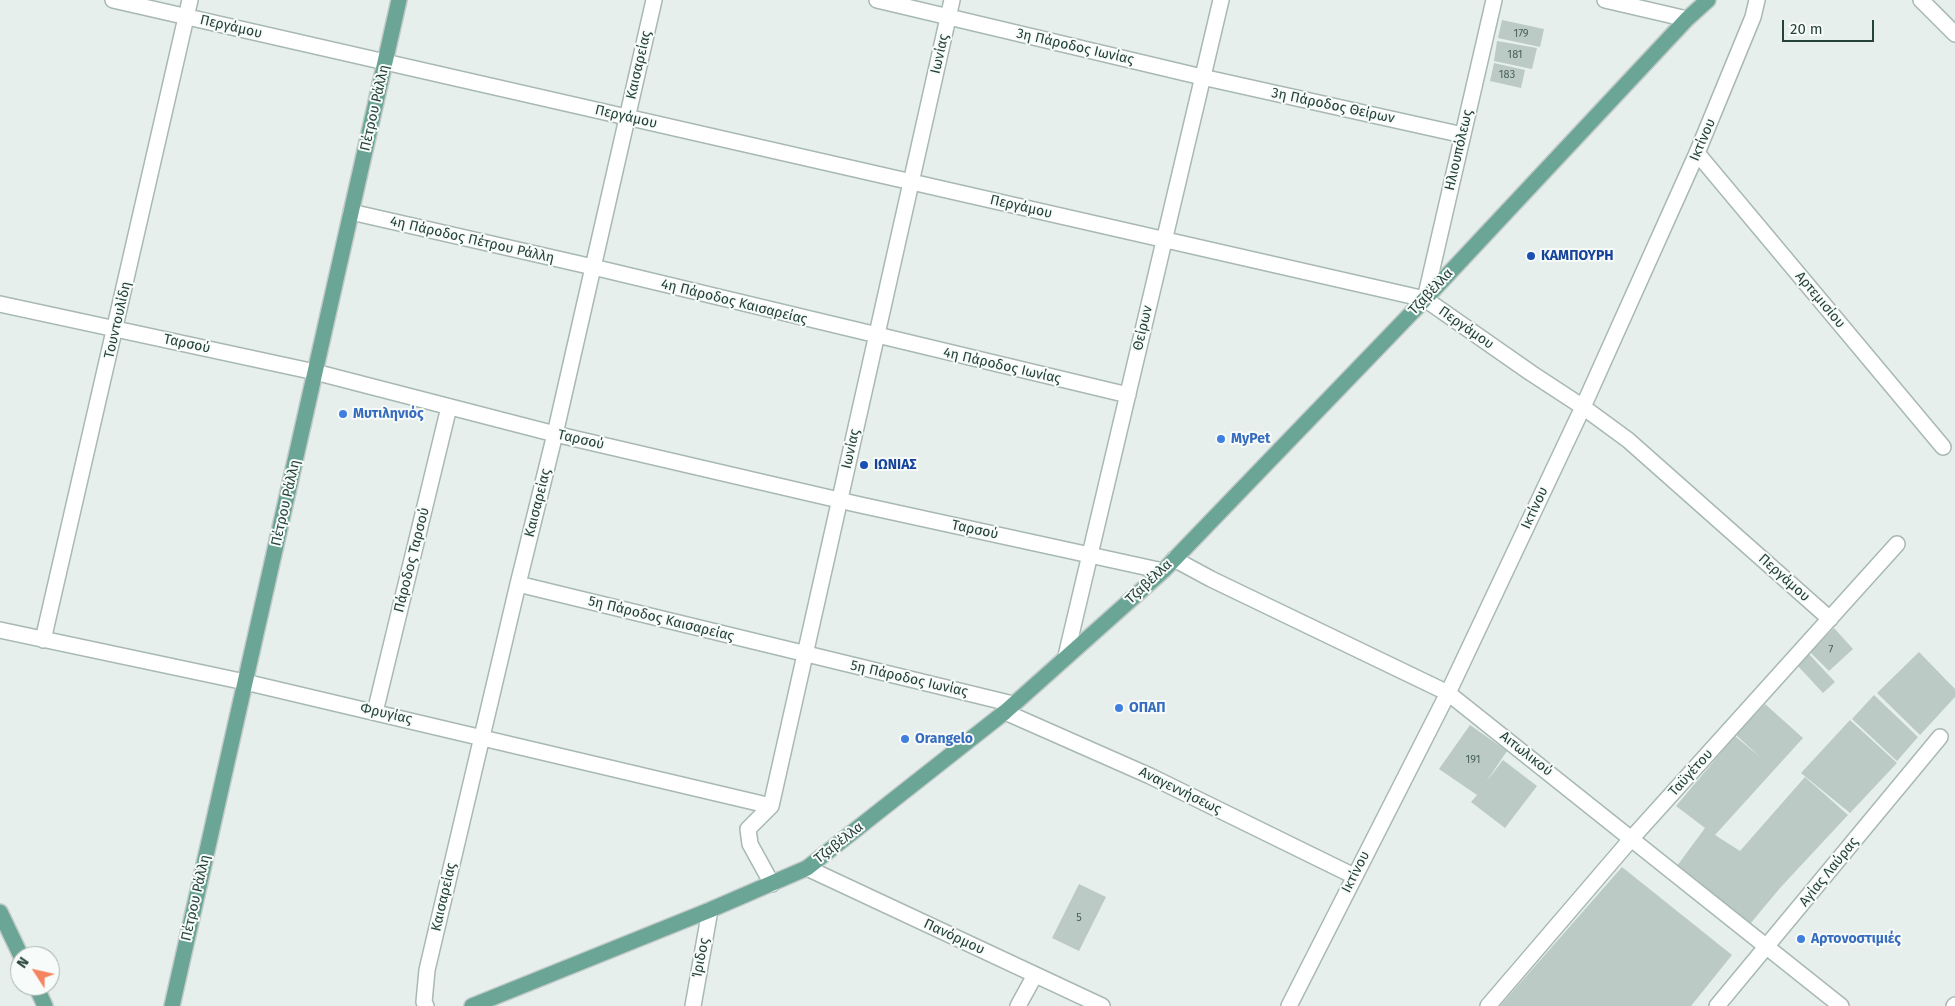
<!DOCTYPE html>
<meta charset="utf-8">
<style>
body{margin:0}
#map{position:relative;width:1955px;height:1006px;overflow:hidden;background:#e6efeb;font-family:"Fira Sans",sans-serif}
canvas{display:block}
.north{position:absolute;left:10px;top:946px;width:50px;height:50px;box-sizing:border-box;background:#f7fbf9;border:1px solid #a3b1ad;border-radius:50%;rotate:305deg;font-size:14px;font-weight:700;line-height:20px;text-align:center;color:#24423a}
.north::after{content:'';display:block;margin:auto;width:18px;height:22px;background:#f4845f;clip-path:polygon(50% 0,100% 100%,50% 72%,0 100%)}
.scale{position:absolute;left:1782px;top:20px;width:92px;height:22px;box-sizing:border-box;border:2px solid #24423a;border-top:0;padding-left:6px;font-size:15px;line-height:18px;white-space:nowrap;color:#24423a;-webkit-text-stroke:4px #f7fbf9;paint-order:stroke}
</style>
<div id="map">
<canvas width="1955" height="1006"></canvas>
<div class="north">N</div>
<div class="scale">20 m</div>
</div>
<script>
const g = document.querySelector('canvas').getContext('2d');
g.lineJoin = 'round';
function paint(path, color) { g.fillStyle = color; g.fill(path, 'evenodd'); }
function trace(path, color, width, dash) { g.strokeStyle = color; g.lineWidth = width; g.lineCap = dash ? 'butt' : 'round'; g.setLineDash(dash || []); g.stroke(path); }
function label(font, color, halo, rows, align = 'center') {
  g.font = font + ' "Fira Sans",sans-serif'; g.lineWidth = 4; g.setLineDash([]); g.textBaseline = 'middle'; g.strokeStyle = halo; g.fillStyle = color; for (const [text, x, y, turn = 0] of rows) {
    g.save(); g.translate(x, y); g.rotate((+turn || 0) * Math.PI / 180); g.textAlign = isNaN(turn) ? turn : align; if (halo) g.strokeText(text, 0, 0); g.fillText(text, 0, 0); g.restore();
  }
}
paint(new Path2D(`
 M1502,20L1544,29L1540,47L1498,38Z
 M1497,41L1537,48L1532,69L1494,61Z
 M1494,63L1525,70L1521,88L1490,81Z
 M1834,628L1853,649L1829,671L1810,652Z
 M1919,652L1955,689V697L1920,735L1877,693Z
 M1809,654L1835,682L1823,693L1797,665Z
 M1874,695L1918,737L1897,761L1852,719Z
 M1765,704L1803,738L1715,835L1740,851L1805,777L1848,815L1780,888L1750,924L1674,870L1705,828L1676,806L1735,736L1761,758L1736,735Z
 M1850,720L1897,763L1850,813L1801,773Z
 M1470,725L1507,751L1486,782L1503,760L1537,786L1505,828L1471,802L1477,795L1439,769Z
 M1622,867L1732,955L1691,1006H1500Z
 M1079,884L1106,897L1079,951L1052,938Z`), '#bbcac4');
const minor = new Path2D(`
 M113,0L1425,299L1531,373L1583,407L1628,440L1830,619
 M877,0L1202,77L1463,135
 M1605,0L1687,19
 M1921,0L1955,34
 M1697,153L1943,447
 M351,212L593,267L1128,395
 M1425,299L1494,0
 M0,304L315,372L555,434L856,504L1163,571
 M1174,559L1211,579L1448,693L1841,1006
 M518,584L1013,704
 M0,630L245,682L771,806
 M43,640L190,0
 M1066,656L1221,0
 M375,712L449,407
 M1005,712L1150,776L1354,876
 M807,868L1102,1006
 M772,884L750,844L748,829L771,806L952,0
 M426,1006L424,1002L427,970L518,584L555,434L654,0
 M693,1006L710,910
 M1018,1006L1035,975
 M1289,1006L1448,693L1583,407L1697,153L1753,17L1757,0
 M1488,1006L1632,838L1897,544
 M1717,1006L1940,737
 M1954,1006L1955,1005`);
const major = new Path2D(`
 M0,912L21,956
 M36,986L45,1006
 M172,1006L399,0
 M472,1006L710,910L807,868L1005,712L1163,571L1425,299L1687,19L1708,0`);
trace(minor, '#a8b8b2', 18);
trace(major, '#c2cac8', 18);
trace(minor, '#fff', 15);
trace(major, '#6aa596', 15);
for (const [x, y, r, color] of [
 [1531,256,5,"#1a4fb4"],
 [343,414,5,"#3f7fe0"],
 [1221,439,5,"#3f7fe0"],
 [864,465,5,"#1a4fb4"],
 [1119,708,5,"#3f7fe0"],
 [905,739,5,"#3f7fe0"],
 [1801,939,5,"#3f7fe0"]
]) { const dot = new Path2D(); dot.arc(x, y, r, 0, 2 * Math.PI); g.fillStyle = color; g.fill(dot); trace(dot, '#f7fbf9', 2); }
label('11px', '#4a645c', null, [
 ["179",1521,34],
 ["181",1515,55],
 ["183",1507,75],
 ["7",1831,650],
 ["191",1473,760],
 ["5",1079,918]
]);
label('14px', '#24423a', '#f7fbf9', [
 ["Περγάμου",231,27,13],
 ["3η Πάροδος Ιωνίας",1075,47,13],
 ["Ιωνίας",940,54,-77],
 ["Καισαρείας",639,65,-77],
 ["3η Πάροδος Θείρων",1333,106,12],
 ["Πέτρου Ράλλη",375,108,-77],
 ["Περγάμου",626,117,13],
 ["Ικτίνου",1703,140,-67],
 ["Ηλιουπόλεως",1459,150,-77],
 ["Περγάμου",1021,207,13],
 ["4η Πάροδος Πέτρου Ράλλη",472,240,13],
 ["Τζαβέλλα",1431,292,-47],
 ["Αρτεμισίου",1820,300,50],
 ["4η Πάροδος Καισαρείας",734,302,14],
 ["Τουντουλίδη",118,320,-77],
 ["Θείρων",1143,328,-77],
 ["Περγάμου",1466,328,35],
 ["Ταρσού",187,344,12],
 ["4η Πάροδος Ιωνίας",1002,366,13],
 ["Ταρσού",581,440,13],
 ["Ιωνίας",851,449,-77],
 ["Πέτρου Ράλλη",286,503,-77],
 ["Καισαρείας",538,503,-76],
 ["Ικτίνου",1535,508,-65],
 ["Ταρσού",975,530,12],
 ["Πάροδος Ταρσού",412,560,-76],
 ["Περγάμου",1784,578,42],
 ["Τζαβέλλα",1149,582,-43],
 ["5η Πάροδος Καισαρείας",661,619,14],
 ["5η Πάροδος Ιωνίας",909,679,13],
 ["Φρυγίας",386,714,13],
 ["Αιτωλικού",1526,754,38],
 ["Ταϋγέτου",1691,773,-48],
 ["Αναγεννήσεως",1180,791,26],
 ["Τζαβέλλα",839,843,-38],
 ["Ικτίνου",1356,872,-63],
 ["Αγίας Λαύρας",1829,872,-51],
 ["Καισαρείας",444,897,-77],
 ["Πέτρου Ράλλη",196,898,-77],
 ["Πανόρμου",954,937,25],
 ["Ίριδος",701,958,-79]
]);
label('bold 14px', '#164399', '#f7fbf9', [
 ["KAΜΠΟΥΡΗ",1541,256],
 ["ΙΩΝΙΑΣ",874,465]
], 'left');
label('bold 14px', '#366cbe', '#f7fbf9', [
 ["Μυτιληνιός",353,414],
 ["MyPet",1231,439],
 ["ΟΠΑΠ",1129,708],
 ["Orangelo",915,739],
 ["Αρτονοστιμιές",1811,939]
], 'left');
</script>
